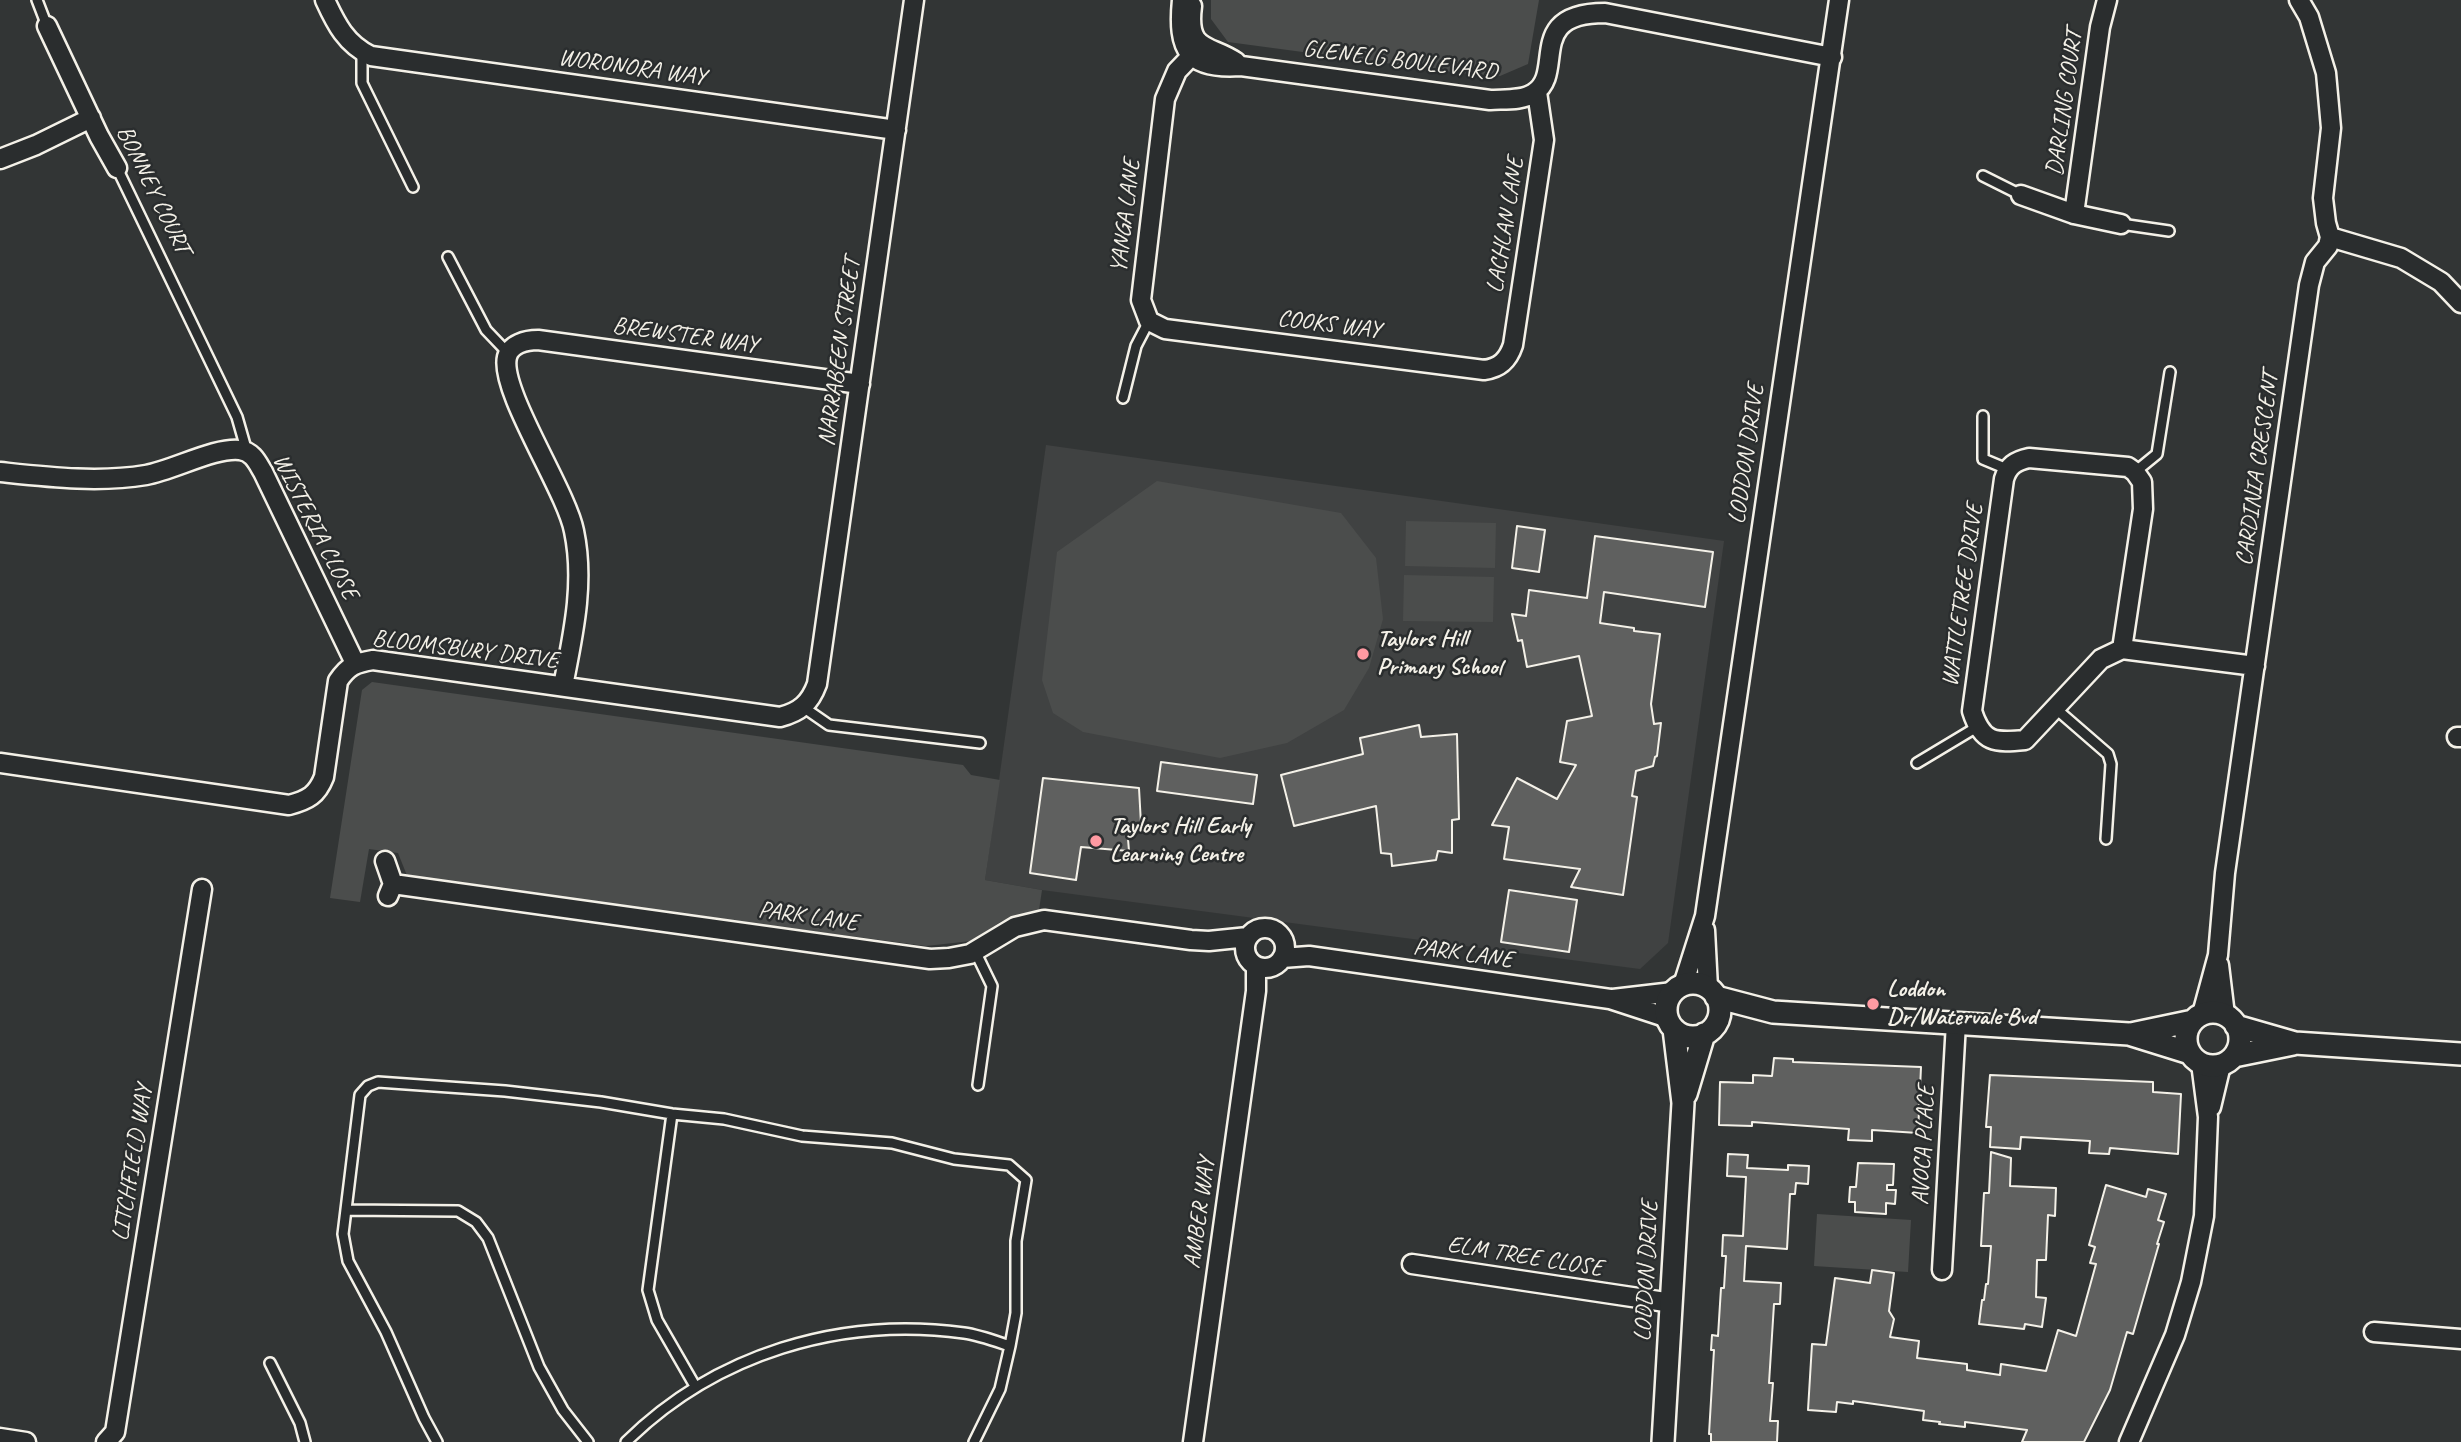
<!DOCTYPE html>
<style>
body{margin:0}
canvas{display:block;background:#323535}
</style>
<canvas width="2461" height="1442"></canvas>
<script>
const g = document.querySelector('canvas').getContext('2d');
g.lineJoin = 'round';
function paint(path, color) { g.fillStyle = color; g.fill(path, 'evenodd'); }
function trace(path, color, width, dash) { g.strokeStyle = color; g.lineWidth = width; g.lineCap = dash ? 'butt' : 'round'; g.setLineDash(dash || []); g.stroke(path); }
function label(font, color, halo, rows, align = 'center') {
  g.font = font + ' Caveat,sans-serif'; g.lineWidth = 5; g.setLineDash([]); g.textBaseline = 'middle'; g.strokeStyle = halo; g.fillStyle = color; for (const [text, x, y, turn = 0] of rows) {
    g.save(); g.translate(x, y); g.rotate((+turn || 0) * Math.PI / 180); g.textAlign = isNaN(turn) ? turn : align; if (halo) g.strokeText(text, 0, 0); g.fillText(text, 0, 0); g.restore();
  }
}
paint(new Path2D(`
 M1046,445L1724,541L1668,943L1640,969L1042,890L985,880Z`), '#404242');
paint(new Path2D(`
 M1211,0H1539L1528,64L1500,76L1460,73L1228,42L1211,19Z
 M1157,481L1341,513L1376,558L1383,619L1369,668L1344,710L1287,743L1220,758L1083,732L1053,713L1042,680L1057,552Z
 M1406,521L1496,523L1495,568L1405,566Z
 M1404,575L1494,577L1493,622L1403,621Z
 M372,682L963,765L971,775L1000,780L985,880L1042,890L1039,910L1002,921L971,941L926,946L408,878L398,853L369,849L360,902L330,898L362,690Z
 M1817,1214L1911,1220L1908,1272L1814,1266Z`), '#4b4d4c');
const building = new Path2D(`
 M1517,526L1545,530L1539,572L1512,568Z
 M1595,536L1713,552L1705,607L1604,592L1600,623L1634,628V631L1660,634L1651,704L1654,724L1661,723L1657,756L1655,757L1653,766L1636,771L1632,796L1637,797L1623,895L1571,887L1580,869L1504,859L1509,827L1492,825L1517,778L1557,799L1576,765L1560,762L1567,721L1592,716L1579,656L1527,667L1522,640L1518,641L1512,614L1526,616L1529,590L1587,598Z
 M1419,725L1421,737L1457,734L1459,819L1452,820V853L1438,851L1436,860L1392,866L1391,854L1381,853L1376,806L1294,826L1281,775L1363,754L1360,738Z
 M1161,762L1257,775L1253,804L1157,791Z
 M1043,778L1139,788L1141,824L1127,827L1129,851L1081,847L1076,880L1030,873Z
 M1509,890L1577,900L1569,952L1501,942Z
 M1774,1058L1793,1059V1062L1921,1067L1918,1133L1872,1130V1141L1848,1140L1849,1129L1752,1122V1126L1719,1125L1720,1082L1753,1083V1075L1772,1076Z
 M1990,1075L2153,1082V1092L2181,1094L2178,1154L2110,1148L2109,1154L2089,1153L2090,1141L2021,1137L2020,1149L1990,1147L1991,1127H1986Z
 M1991,1152L2011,1158L2010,1186L2056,1188L2055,1216L2048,1215L2046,1260H2037L2036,1297L2046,1298L2042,1327L2025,1324L2024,1329L1979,1324L1982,1300H1984L1986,1284H1988L1991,1246H1981L1984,1193H1989Z
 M1728,1154L1748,1155L1747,1168L1788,1170V1165L1809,1166L1808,1184L1796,1183L1795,1194H1790L1787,1249L1746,1246L1744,1281L1781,1283L1780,1304H1774L1769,1383H1773L1770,1421H1778L1777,1442H1711V1434H1709L1714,1350H1711L1712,1335L1718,1336L1721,1288H1724L1726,1256H1722L1723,1235L1743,1236L1746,1177L1727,1176Z
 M1858,1163L1894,1164L1893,1185H1887V1190H1896L1895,1204L1886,1203V1214L1855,1212V1202H1849L1850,1187H1856Z
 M2106,1185L2146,1197L2148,1189L2166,1194L2158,1220L2164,1222L2157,1244H2159L2133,1334L2127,1332L2110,1390L2084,1442H2022L2027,1430L1965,1422V1427L1939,1424L1940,1422L1923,1420L1924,1411L1853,1401V1404L1837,1402L1836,1412L1808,1410L1812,1344L1826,1345L1835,1278L1870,1283L1872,1270L1894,1273L1889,1311L1894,1319L1890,1337L1919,1341L1917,1358L1967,1364V1370L2000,1375L2001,1364L2046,1371L2058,1330L2076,1336L2096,1264L2090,1263L2095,1247L2089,1245Z`);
paint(building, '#5f605f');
trace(building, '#f4f1e8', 2);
const service = new Path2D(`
 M37,0L47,26
 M362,52V83L413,187
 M117,168L237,417L247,452
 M1983,176L2021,195
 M2121,224L2169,231
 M448,257L486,330L508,353
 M1123,398L1136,346L1149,321
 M1983,416V459L2007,469
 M2135,472L2157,454L2170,372
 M803,707L829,725L980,743
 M2055,708L2108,754L2111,764L2106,839
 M1917,763L1977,727
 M975,951L992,986L978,1085
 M672,1114L648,1290L657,1320L695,1386
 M346,1210L458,1211L476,1222L488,1238L539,1367L563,1410L588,1442
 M270,1363L300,1423L305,1442
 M437,1442L424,1418L386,1332L348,1261L343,1234L360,1095L368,1086L378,1082L505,1091L601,1102L672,1114L724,1119L802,1136L892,1143L954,1159L1009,1165L1026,1180L1016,1241V1313L1010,1346L1000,1389L974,1442
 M626,1442C715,1354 840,1316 964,1333C979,1335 995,1341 1010,1346`);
const minor = new Path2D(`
 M325,0C336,24 346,44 371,56L896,130
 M1182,0C1177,50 1188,70 1241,66L1490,100C1504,99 1522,101 1534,93C1566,73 1524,13 1605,13L1832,57
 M1192,6C1186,53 1210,44 1236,62
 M47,26L99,136L117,168
 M1201,46L1177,71L1165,99L1141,300L1149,321L1165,329L1484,370C1500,368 1508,360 1513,345L1544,140L1537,92
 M0,159L36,145L91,118
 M2021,195L2074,214L2121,224
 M2074,214L2100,27L2107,0
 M2330,237L2401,258L2441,282L2461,303
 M0,472C48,477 98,483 146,475C174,470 215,447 240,450C253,452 257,462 263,472L355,663
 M2122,649L2143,509L2142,482L2135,472L2128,467L2029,458C2015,461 2008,466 2004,479L1972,711C1982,743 1995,743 2025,740L2101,659L2122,649L2255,666
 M563,686C573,635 585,583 574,531C566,490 499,390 507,357C510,344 526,340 538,340L860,384
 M2457,737H2461
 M0,763L289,805C308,800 317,795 324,777L338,681C348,666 355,663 373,660L780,717C800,712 810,703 817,684L914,0
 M385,861L393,884L388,896
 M393,884L930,959L949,958L970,954L1015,927L1044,920L1191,940L1209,941L1248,937
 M1245 948a20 20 0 1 1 40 0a20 20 0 1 1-40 0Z
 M1705,930L1708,988
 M1282,958L1309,956L1610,999L1668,1018
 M2219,965L2225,1015
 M1683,985L1705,916L1839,0
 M1613,999L1673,992
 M2202,1014L2218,955L2225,873L2309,285L2315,262L2328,246L2330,237L2326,223L2323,198L2331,128L2326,73L2309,17L2299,0
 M2211,1107L2221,1065
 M1412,1264L1672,1303
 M1942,1270L1956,1023
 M2374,1332L2461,1339
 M0,1438L26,1442
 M106,1442L115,1432L202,889
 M1193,1442L1256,991V967
 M2129,1442L2175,1335L2191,1282L2204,1216L2208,1117L2201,1063`);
const tertiary = new Path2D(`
 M1666 1010a27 27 0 1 1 54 0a27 27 0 1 1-54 0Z
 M1716,997L1773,1012L2129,1034L2190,1053
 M2186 1039a27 27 0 1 1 54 0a27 27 0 1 1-54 0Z
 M2236,1026L2295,1043L2461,1054
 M2131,1034L2193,1021
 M2234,1056L2293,1044
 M1686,1094L1704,1034
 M1663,1442L1683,1103L1674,1029`);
trace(service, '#f4f1e8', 14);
trace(minor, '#f4f1e8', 23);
trace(tertiary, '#f4f1e8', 26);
trace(service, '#2a2d2e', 9);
trace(minor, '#2a2d2e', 18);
trace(tertiary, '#2a2d2e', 21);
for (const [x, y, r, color] of [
 [1363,654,7,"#ff9aa2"],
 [1096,841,7,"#ff9aa2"],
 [1873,1004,7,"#ff9aa2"]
]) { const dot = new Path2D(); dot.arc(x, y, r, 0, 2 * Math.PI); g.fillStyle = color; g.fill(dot); trace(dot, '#2a2d2e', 2.5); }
label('24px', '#f4f1e8', '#2a2d2e', [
 ["GLENELG BOULEVARD",1400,61,7],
 ["WORONORA WAY",632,68,8],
 ["DARLING COURT",2065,103,-82],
 ["BONNEY COURT",153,190,64],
 ["YANGA LANE",1126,216,-83],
 ["LACHLAN LANE",1506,225,-81],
 ["COOKS WAY",1329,325,7],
 ["BREWSTER WAY",685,336,8],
 ["NARRABEEN STREET",840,352,-82],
 ["LODDON DRIVE",1747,454,-82],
 ["CARDINIA CRESCENT",2258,469,-82],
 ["WISTERIA CLOSE",315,527,63],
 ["WATTLETREE DRIVE",1963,595,-82],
 ["BLOOMSBURY DRIVE",465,650,7],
 ["PARK LANE",808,917,8],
 ["PARK LANE",1463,954,8],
 ["AVOCA PLACE",1924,1145,-87],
 ["LITCHFIELD WAY",133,1163,-81],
 ["AMBER WAY",1200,1213,-82],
 ["ELM TREE CLOSE",1525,1257,9],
 ["LODDON DRIVE",1647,1271,-87]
]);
label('bold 24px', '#f4f1e8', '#2a2d2e', [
 ["Taylors Hill",1377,640],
 ["Primary School",1377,668],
 ["Taylors Hill Early",1110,827],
 ["Learning Centre",1110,855],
 ["Loddon",1887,990],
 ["Dr/Watervale Bvd",1887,1018]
], 'left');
</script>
